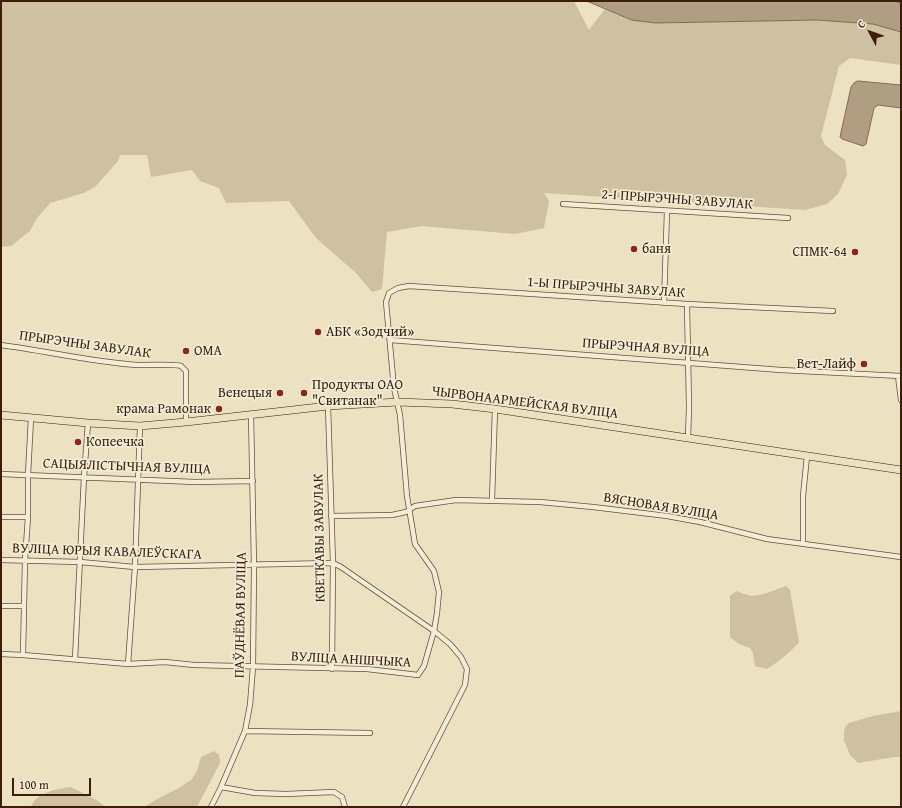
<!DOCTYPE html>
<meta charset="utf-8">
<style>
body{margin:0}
#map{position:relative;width:902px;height:808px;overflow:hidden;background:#ece1c0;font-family:"Gentium Book Plus",serif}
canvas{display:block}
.frame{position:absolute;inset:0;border:2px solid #3c1d0c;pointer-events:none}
.north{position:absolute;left:850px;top:12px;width:40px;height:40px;-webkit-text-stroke:3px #f3ecd6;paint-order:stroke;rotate:311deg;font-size:11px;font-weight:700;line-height:16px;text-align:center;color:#3c1d0c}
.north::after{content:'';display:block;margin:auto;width:14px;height:18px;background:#3c1d0c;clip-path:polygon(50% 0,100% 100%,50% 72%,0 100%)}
.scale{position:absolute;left:12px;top:778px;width:79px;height:18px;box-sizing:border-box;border:2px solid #3c1d0c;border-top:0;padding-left:5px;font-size:12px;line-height:14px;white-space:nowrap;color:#3c1d0c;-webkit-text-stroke:3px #f3ecd6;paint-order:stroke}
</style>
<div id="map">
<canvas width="902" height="808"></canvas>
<div class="frame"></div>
<div class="north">С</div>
<div class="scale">100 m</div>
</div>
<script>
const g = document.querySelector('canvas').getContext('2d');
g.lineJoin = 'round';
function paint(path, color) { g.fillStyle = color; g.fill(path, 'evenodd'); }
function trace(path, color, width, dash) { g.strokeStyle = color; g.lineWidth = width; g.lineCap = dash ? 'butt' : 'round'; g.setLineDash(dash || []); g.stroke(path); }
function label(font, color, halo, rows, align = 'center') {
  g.font = font + ' "Gentium Book Plus",serif'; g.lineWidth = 3.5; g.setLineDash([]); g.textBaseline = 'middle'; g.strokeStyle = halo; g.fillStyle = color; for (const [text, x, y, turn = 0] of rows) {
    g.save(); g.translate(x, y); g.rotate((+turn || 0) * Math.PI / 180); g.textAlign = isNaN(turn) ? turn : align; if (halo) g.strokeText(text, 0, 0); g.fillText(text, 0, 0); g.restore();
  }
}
paint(new Path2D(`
 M1,1H574L589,30L605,9L632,20L655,23L817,20L873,24L901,32V65L850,58L839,66L821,136L825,145L845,160L847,175L838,194L827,204L805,210L544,193L549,201L544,228L515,234L422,226L387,232L382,289L372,292L356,273L316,238L289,201L226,203L219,188L200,181L192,170L151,177L147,155H120L118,161L96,186L84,193L50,203L37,218L30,231L11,246L1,247Z
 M786,586L790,590L799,642C790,653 779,661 767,669L755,666L753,653L750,648L739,644L730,637V596L736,591L751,596L764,594Z
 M901,711V757H894L858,763L850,755L844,740V732L845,727L849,723L873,716Z
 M214,751L219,755L220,763L197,807H144L161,797L179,788L191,780L197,771L201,757Z
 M71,787L98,801L105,807H31C36,792 58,789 71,787Z`), '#cec0a1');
const water = new Path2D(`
 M587,1H894L901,3V32L873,24L817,20L655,23L632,20Z
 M858,81L901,85V108L878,105L874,108L866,144L863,146L842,139L840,137L851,87L854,83Z`);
paint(water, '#b09e83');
trace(water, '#826a53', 1);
const minor = new Path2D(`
 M563,204L788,218
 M664,303L667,211
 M687,304L689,407L688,438
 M390,340L781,370L901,376
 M1,345C47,351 92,362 138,365C146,365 177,364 181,366C182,367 185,370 186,371V422
 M898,376L901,400
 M328,406L333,563L332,669
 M1,474L195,482L253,481
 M492,500L495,409
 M331,516L392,515L406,512L415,506L456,500L540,502L593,507L667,516L700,522L767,539L901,557
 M1,517H28
 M803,544V496L807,456
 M1,560L80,562L135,567L333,563L341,567L434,631L450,644L461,657L467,669L465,685L403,807
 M1,606H24
 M1,654L23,655L128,664L165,662L194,665L367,669L418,675L424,666L434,631L437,613L439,592L434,571L415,544L407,496L400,415L394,388L386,302L389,293L398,288L409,286L687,304L833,311
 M23,655L25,560L28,517V475L31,418
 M75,659L84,477L88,423
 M128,664L135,567L140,426
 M245,731L370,733
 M221,787L255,793L286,794L334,792L342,797L345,807
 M211,807L221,787L245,731L250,705L253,667L254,565L251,415`);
const trunk = new Path2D(`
 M1,415L88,423L140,426L186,422L328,406L398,402L452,404L495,409L901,470`);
trace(minor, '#684e39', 6);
trace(trunk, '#3c1d0c', 8);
trace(minor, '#f3ecd6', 4.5);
trace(trunk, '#ece1c0', 7);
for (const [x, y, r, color] of [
 [634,249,4,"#8f2418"],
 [855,252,4,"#8f2418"],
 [318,332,4,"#8f2418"],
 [186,351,4,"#8f2418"],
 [864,364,4,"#8f2418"],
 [280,393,4,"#8f2418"],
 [304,393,4,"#8f2418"],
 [219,409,4,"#8f2418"],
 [78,442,4,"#8f2418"]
]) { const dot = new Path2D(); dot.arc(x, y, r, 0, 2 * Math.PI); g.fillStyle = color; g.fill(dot); trace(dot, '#f3ecd6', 1.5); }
label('14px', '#3c1d0c', '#f3ecd6', [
 ["2-І ПРЫРЭЧНЫ ЗАВУЛАК",677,200,4],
 ["1-Ы ПРЫРЭЧНЫ ЗАВУЛАК",606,288,4],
 ["ПРЫРЭЧНЫ ЗАВУЛАК",85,345,8],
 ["ПРЫРЭЧНАЯ ВУЛІЦА",646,348,4],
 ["ЧЫРВОНААРМЕЙСКАЯ ВУЛІЦА",525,403,7],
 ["САЦЫЯЛІСТЫЧНАЯ ВУЛІЦА",127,467,2],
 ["ВЯСНОВАЯ ВУЛІЦА",661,507,9],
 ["КВЕТКАВЫ ЗАВУЛАК",320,538,-91],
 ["ВУЛІЦА ЮРЫЯ КАВАЛЕЎСКАГА",107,552,2],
 ["ПАЎДНЁВАЯ ВУЛІЦА",241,615,-89],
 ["ВУЛІЦА АНІШЧЫКА",351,660,3]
]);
label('14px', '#3c1d0c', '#f3ecd6', [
 ["баня",642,249],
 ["СПМК-64",847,252,"right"],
 ["АБК «Зодчий»",326,332],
 ["ОМА",194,351],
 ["Вет-Лайф",856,364,"right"],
 ["Продукты ОАО",312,385],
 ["\"Свитанак\"",312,401],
 ["Венецыя",272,393,"right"],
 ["крама Рамонак",211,409,"right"],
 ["Копеечка",86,442]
], 'left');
</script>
